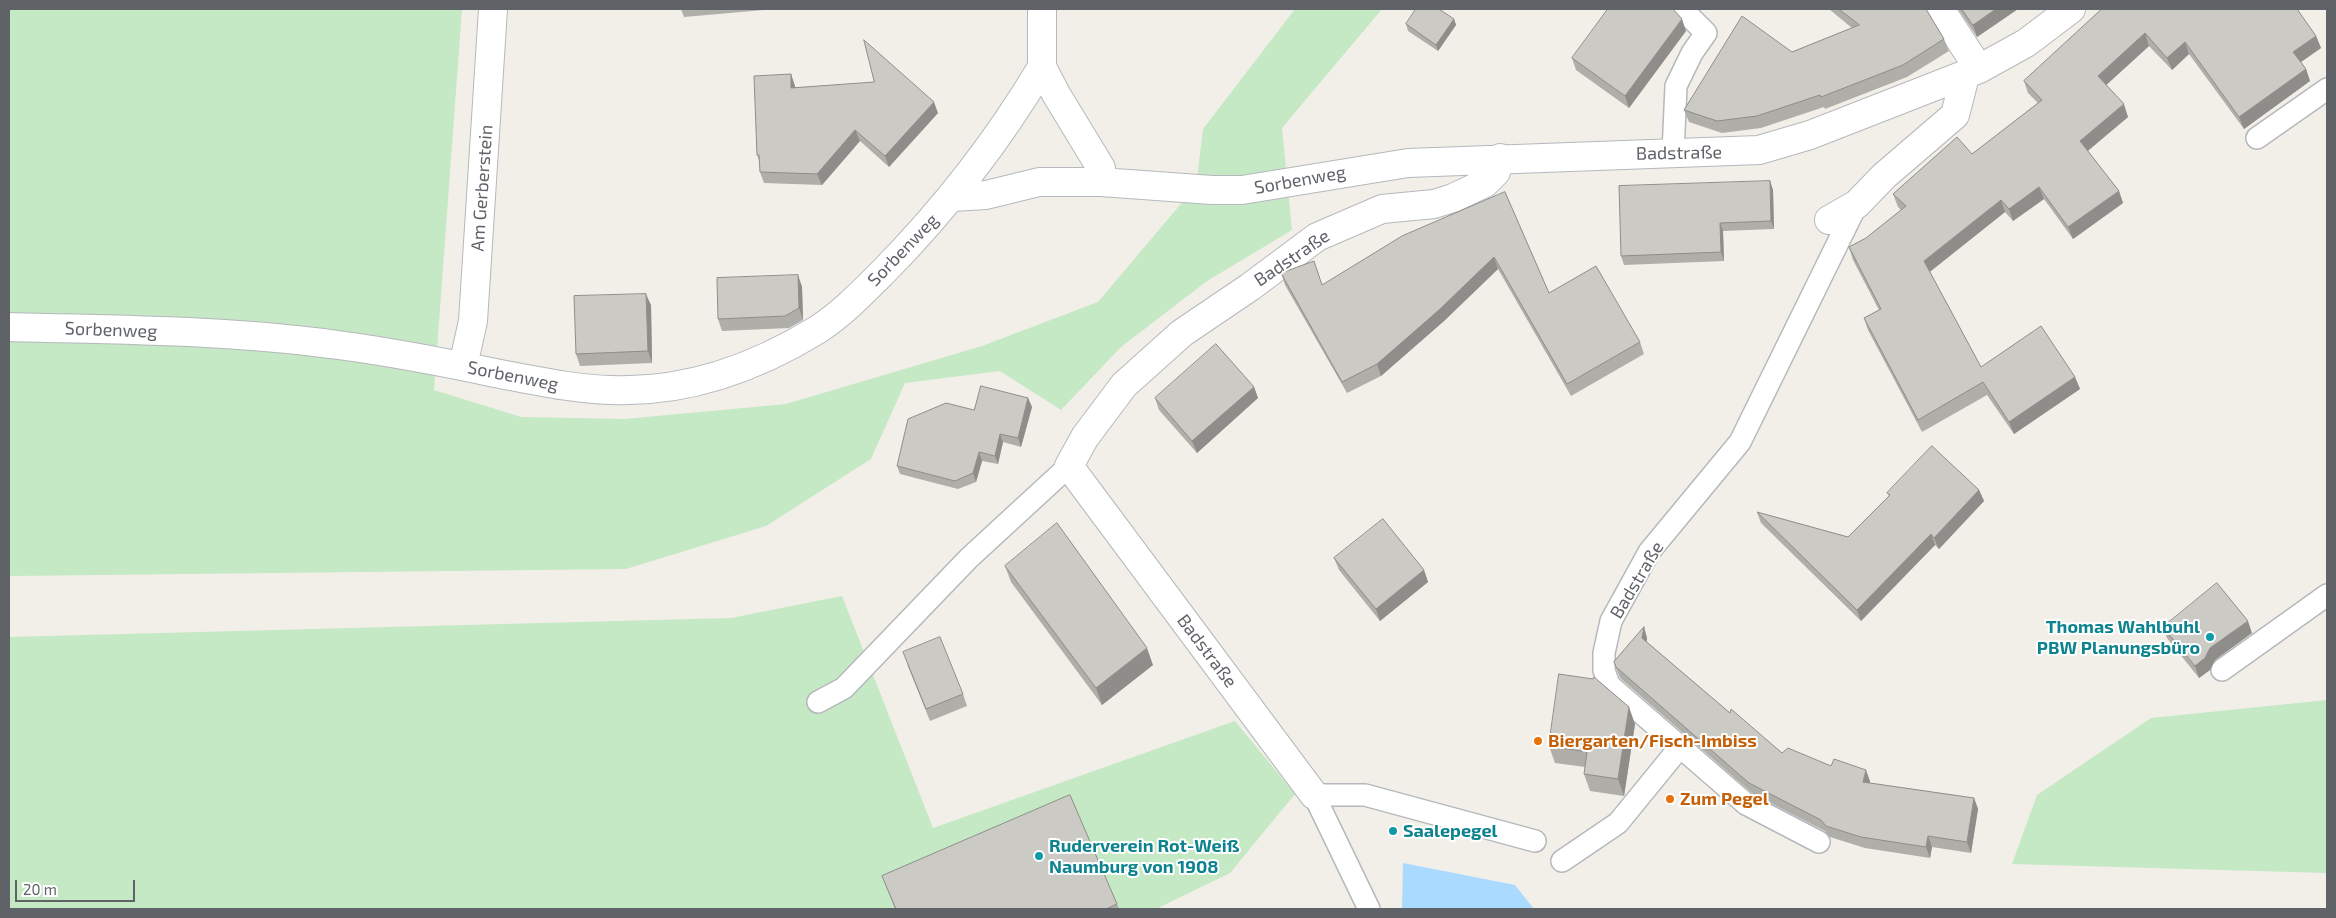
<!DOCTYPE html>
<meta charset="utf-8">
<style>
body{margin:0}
#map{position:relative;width:2336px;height:918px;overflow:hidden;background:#f1efe8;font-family:"Exo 2",sans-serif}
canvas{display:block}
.frame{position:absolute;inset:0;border:10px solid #5f6368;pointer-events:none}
.scale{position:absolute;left:15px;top:880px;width:120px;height:22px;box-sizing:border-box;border:2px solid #5f6368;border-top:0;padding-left:6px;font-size:15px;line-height:18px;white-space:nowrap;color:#5f6368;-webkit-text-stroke:4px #fff;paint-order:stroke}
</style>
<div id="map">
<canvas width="2336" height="918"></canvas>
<div class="frame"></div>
<div class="scale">20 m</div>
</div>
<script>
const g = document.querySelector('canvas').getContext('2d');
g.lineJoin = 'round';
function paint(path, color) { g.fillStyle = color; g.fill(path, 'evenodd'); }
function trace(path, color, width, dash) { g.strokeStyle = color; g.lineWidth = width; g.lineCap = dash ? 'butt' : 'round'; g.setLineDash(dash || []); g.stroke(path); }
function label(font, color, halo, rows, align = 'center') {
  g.font = font + ' "Exo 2",sans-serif'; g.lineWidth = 4; g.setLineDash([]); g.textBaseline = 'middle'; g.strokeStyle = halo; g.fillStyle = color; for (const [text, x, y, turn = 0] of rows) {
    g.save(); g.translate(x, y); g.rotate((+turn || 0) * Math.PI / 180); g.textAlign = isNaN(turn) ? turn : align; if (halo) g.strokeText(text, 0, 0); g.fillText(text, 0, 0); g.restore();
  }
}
paint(new Path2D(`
 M9,9H462L434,390L521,417L625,419L786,404L982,346L1098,302L1196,186L1203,129L1295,9H1382L1282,128L1292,230L1207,281L1121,347L1061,410L1000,371L905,383L871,459L766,526L626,569L9,576Z
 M842,596L933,828L1235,721L1295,794L1230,873L1156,909H9V637L731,618Z
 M2327,700V873L2012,864L2037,795L2151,718Z`), '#c5e8c5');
paint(new Path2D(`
 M1403,863L1515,885L1534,909H1402Z`), '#aadaff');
const lane = new Path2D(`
 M2257,138L2327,89
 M1673,153L1676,86L1692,53L1706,33L1682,9
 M2222,670L2327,595
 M818,702L844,688L969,558L1069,466
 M1819,842L1746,804L1609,685L1604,670V653L1611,621L1649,552L1740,442L1857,204
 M1562,861L1618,823L1680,747
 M1369,909L1314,795H1365L1535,841`);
const street = new Path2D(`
 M1042,9V67L1056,94L1101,168V182
 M1940,9L1979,69
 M952,197L986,195L1039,182H1101L1212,190H1242L1408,163L1759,150L1810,135L1979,69L2026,43L2071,9
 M1829,220L1857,204L1884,176L1955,115L1965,76
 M9,327C119,330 229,330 338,345C391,352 443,362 495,373C533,380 572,389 611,390C685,393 755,368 817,330C842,314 863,292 884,271C944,210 998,141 1042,67
 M463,366L473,321L493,9
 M1314,795L1069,466L1085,437L1124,385L1182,333L1250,287L1317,237L1382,209L1434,204L1453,198L1485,183L1496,172L1500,158`);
trace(lane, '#b5b8bc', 24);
trace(street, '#b5b8bc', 30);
trace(lane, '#fff', 21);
trace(street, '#fff', 28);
paint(new Path2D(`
 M681,9H775L684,17Z
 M1829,9H1926L1944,39L1949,51L1907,77L1825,109L1824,107L1761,128L1722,133L1689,122L1684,110L1792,52L1852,28Z
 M1958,9H2018L1977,37Z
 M2102,9L2316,36L2321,48L2301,62L2306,69L2310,81L2244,129L2189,54L2172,70L2149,46L2106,85L2128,117L2088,151L2119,191L2123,203L2073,239L2044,199L2013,221L2005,212L1930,272L1981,367L2075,377L2080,389L2014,434L1987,395L1922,432L1868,330L1864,318L1879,310L1853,260L1849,247L1866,238L1901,210L1898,207L1893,194L1972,154L2038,103L2028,93L2024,81Z
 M1454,19L1456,25L1438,51L1408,31L1406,24Z
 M1686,31L1629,108L1576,70L1572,58Z
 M791,74L795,87L938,113L889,167L860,141L822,185L764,183L760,172V163L757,155Z
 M1770,181L1773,190L1774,229L1723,231L1724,261L1624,265L1621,256Z
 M1505,192L1549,293L1640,342L1644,354L1571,396L1498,269L1444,321L1381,376L1347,393L1285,285L1281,273L1323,285Z
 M798,275L802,287L803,320L789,328L722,331L718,319Z
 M651,305L652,363L580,366L576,354Z
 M1254,387L1258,398L1197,453L1159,410L1155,398Z
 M1028,398L1032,407L1021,447L1003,442L998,464L982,461L976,482L958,489L900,474L897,466L974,410Z
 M1979,490L1984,501L1939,549L1935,545L1861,621L1761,523L1757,512L1848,537L1889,496L1887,493Z
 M1334,558L1424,570L1428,582L1380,621L1339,570Z
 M1005,566L1153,665L1102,705L1011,582Z
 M1644,627L1647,638V642L1730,713L1782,753L1870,781V783L1974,798L1978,809L1971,853L1932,847L1930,858L1865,848L1830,837L1825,831L1753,794L1620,678L1614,662Z
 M2163,627L2252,633L2215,660L2210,670L2199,678L2167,638Z
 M907,664L963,694L967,706L930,721Z
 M1635,724L1624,796L1590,791L1584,774L1585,767L1555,763L1549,746Z
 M882,876L1117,904L1119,909H895Z`), '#afaea9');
paint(new Path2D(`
 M1996,9H2018L1977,37L1973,25Z
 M1454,19L1456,25L1438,51L1436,45Z
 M1682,19L1686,31L1629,108L1625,96Z
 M2145,33L2149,46L2102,89L2098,76Z
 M2316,36L2321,48L2298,64L2293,52Z
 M2185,42L2189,54L2172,70L2167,58Z
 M2306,69L2310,81L2244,129L2239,117Z
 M791,74L795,86V99L791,88Z
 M934,102L938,113L889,167L885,156Z
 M2124,104L2128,117L2085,153L2080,141Z
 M855,130L860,141L822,185L817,174Z
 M1770,181L1773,190L1774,229L1771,221Z
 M2039,187L2044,199L2013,221L2009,209Z
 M2119,191L2123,203L2073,239L2068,227Z
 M2001,200L2005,212L1928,273L1924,261Z
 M1720,223L1723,231L1724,261L1721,252Z
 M1494,257L1498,269L1444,321L1381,376L1377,364Z
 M798,275L802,287L803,320L799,308Z
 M646,294L651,305L652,363L648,351Z
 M2075,377L2080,389L2014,434L2009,422Z
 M1254,387L1258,398L1197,453L1192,441Z
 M1028,398L1032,407L1021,447L1018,438Z
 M1000,434L1003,442L998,464L995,456Z
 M979,452L982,461L976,482L973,473Z
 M1979,490L1984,501L1939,549L1934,538Z
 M1931,534L1935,545L1861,621L1857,610Z
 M1424,570L1428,582L1380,621L1376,609Z
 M2248,621L2252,633L2215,660L2210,670L2199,678L2195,666L2210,648Z
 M1644,627L1647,638L1646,649L1642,638Z
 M1147,648L1153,665L1102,705L1096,688Z
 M1629,707L1635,724L1624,796L1618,779Z
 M1866,770L1870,781L1867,793L1863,782Z
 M1974,798L1978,809L1971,853L1967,842Z
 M1928,836L1932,847L1930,858L1926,847Z`), '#8f8d8a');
const building = new Path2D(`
 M1416,9H1439L1454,19L1436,45L1406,24Z
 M1608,9H1673L1682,19L1625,96L1572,58Z
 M1839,9H1926L1944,39L1903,65L1821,97L1820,95L1757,116L1717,121L1684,110L1742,16L1792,52L1859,25Z
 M1962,9H1996L1973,25Z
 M2102,9H2297L2316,36L2293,52L2306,69L2239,117L2185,42L2167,58L2145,33L2098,76L2124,104L2080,141L2119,191L2068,227L2039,187L2009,209L2001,200L1924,261L1981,367L2041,326L2075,377L2009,422L1983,382L1918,420L1864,318L1881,309L1849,247L1866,238L1906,206L1893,194L1957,137L1972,154L2042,100L2024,81Z
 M864,40L934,102L885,156L855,130L817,174L760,172L759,155H757L754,76L791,74V88L874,82Z
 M1770,181L1771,221L1720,223L1721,252L1621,256L1619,186Z
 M1505,192L1549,293L1596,266L1640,342L1567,384L1494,257L1439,310L1377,364L1342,382L1281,273L1314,261L1322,285L1402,236Z
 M798,275L799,308L785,316L718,319L717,278Z
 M646,294L648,351L576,354L574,296Z
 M1216,344L1254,387L1192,441L1155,398Z
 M981,386L1028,398L1018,438L1000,434L995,456L979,452L973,473L955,481L897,466L908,419L946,403L974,410Z
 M1932,446L1979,490L1934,538L1931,534L1857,610L1757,512L1848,537L1890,495L1887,493Z
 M1383,519L1424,570L1376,609L1334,558Z
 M1057,523L1147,648L1096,688L1005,566Z
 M2217,583L2248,621L2210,648L2205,658L2195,666L2163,627Z
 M1644,627L1642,638L1730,713L1731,709L1782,753L1788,748L1831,766L1834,759L1866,770L1863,782L1974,798L1967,842L1928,836L1926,847L1861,837L1826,826L1821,820L1749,783L1616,667L1614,662Z
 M940,637L963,694L926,709L903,652Z
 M1559,674L1593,679L1594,677L1629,707L1618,779L1584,774L1587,752L1549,746Z
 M1070,795L1117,904L1106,909H896L882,876Z`);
paint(building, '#cccac5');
trace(building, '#8f8d8a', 1);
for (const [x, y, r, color] of [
 [2210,637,5,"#0f9aa8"],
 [1538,741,5,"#e8710a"],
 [1670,799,5,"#e8710a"],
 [1393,831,5,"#0f9aa8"],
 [1039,856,5,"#0f9aa8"]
]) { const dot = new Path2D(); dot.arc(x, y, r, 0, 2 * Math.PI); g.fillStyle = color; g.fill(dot); trace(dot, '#fff', 2); }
label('18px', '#5f6368', '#fff', [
 ["Badstraße",1679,153,-1],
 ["Sorbenweg",1300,180,-10],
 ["Am Gerberstein",482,188,-86],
 ["Sorbenweg",903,250,-46],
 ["Badstraße",1292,258,-34],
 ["Sorbenweg",111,330,2],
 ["Sorbenweg",513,376,11],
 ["Badstraße",1637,580,-59],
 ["Badstraße",1207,651,53]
]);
label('bold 18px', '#0d838f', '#fff', [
 ["Thomas Wahlbuhl",2200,627,"right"],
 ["PBW Planungsbüro",2200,648,"right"],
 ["Saalepegel",1403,831],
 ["Ruderverein Rot-Weiß",1049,846],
 ["Naumburg von 1908",1049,867]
], 'left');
label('bold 18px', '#c56008', '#fff', [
 ["Biergarten/Fisch-Imbiss",1548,741],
 ["Zum Pegel",1680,799]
], 'left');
</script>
